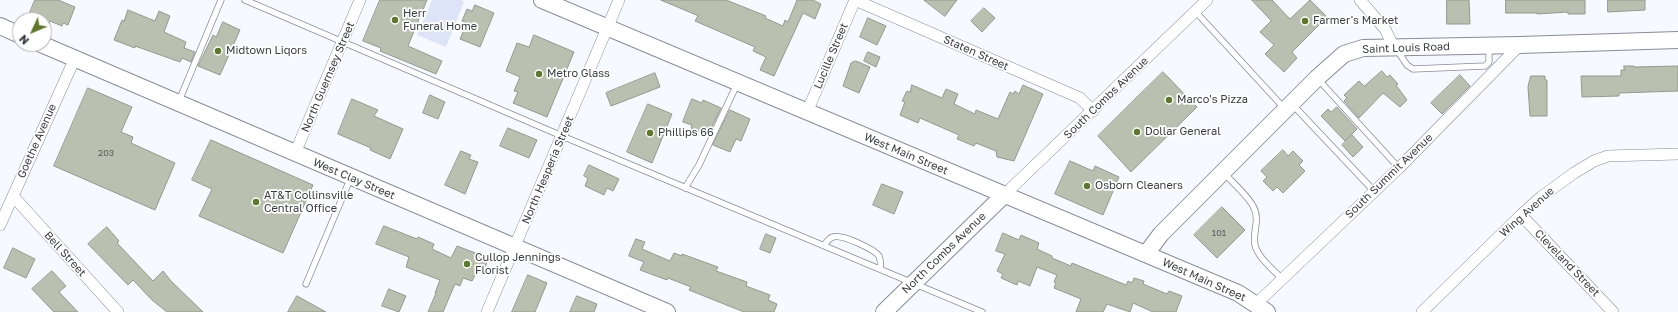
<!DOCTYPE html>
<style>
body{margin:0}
#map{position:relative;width:1678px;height:312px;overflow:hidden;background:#f6f9ff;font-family:"Golos Text",sans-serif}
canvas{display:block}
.north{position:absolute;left:12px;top:12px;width:40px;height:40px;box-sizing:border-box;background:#fff;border:1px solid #b0b1b4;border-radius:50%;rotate:226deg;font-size:11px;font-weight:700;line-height:16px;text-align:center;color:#3a3c43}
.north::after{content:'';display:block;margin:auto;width:14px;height:18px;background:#5e782b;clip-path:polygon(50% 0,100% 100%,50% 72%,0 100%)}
</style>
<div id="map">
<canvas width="1678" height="312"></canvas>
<div class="north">N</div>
</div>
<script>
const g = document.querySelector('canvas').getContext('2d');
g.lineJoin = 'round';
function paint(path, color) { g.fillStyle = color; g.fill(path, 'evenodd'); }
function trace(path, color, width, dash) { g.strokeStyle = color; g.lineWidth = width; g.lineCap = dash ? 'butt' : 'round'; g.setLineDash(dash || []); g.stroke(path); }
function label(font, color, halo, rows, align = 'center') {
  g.font = font + ' "Golos Text",sans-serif'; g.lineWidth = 3.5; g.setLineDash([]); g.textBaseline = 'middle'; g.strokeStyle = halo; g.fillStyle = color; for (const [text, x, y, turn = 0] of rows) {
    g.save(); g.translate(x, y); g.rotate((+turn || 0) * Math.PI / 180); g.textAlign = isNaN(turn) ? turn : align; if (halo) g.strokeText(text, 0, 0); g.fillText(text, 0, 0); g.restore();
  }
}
paint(new Path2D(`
 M432,0H461L464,2L446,47L417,35Z`), '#dde4f7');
const building = new Path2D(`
 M35,0H58L75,7L68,25L63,23L62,26L50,21L49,23L29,15Z
 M380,0H427L408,46L442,61L436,74L380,51L381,48L363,41Z
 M661,0H726L766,16L765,18L783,26L785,20L788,22L797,0H813L821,4L815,19L803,13L774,76L760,70L766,57L753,51L755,47L695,21L698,16Z
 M924,0H957L945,16Z
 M1252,0H1272L1290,19L1310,0L1327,17L1292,52L1297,58L1284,72L1265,54L1274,45L1260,32L1271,21Z
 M1447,0H1469L1470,24H1447Z
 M1506,0H1585V14H1568V12L1537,14V13H1506Z
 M1608,0H1645V10L1608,12Z
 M475,5L494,13L480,47L460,39L467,23L462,21L467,9L472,11Z
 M984,8L995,18L982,32L971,21Z
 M128,10L155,21L159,11L170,16L164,32L186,42L184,48L195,52L191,62L182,58L180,62L135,46V48L114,40L122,20L124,21Z
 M868,18L886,26L877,45L860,37Z
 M223,22L240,30L220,75L198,66L213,35L216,37Z
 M534,35L574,52L547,117L513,103L518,92L514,91L520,77L506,71L517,43L529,47Z
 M868,52L880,57L876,67L864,61Z
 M856,61L870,67L859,93L843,86L851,63Z
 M1624,66H1634V67L1678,66V91L1619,93V96L1582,97L1581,76H1621V70H1624Z
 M1382,71L1387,77L1390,75L1398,84L1396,85L1407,100L1400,107L1383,93L1359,118L1344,101L1347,98L1344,95L1359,81L1364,86Z
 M1163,72L1197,107L1131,172L1098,136Z
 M655,73L660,87L611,106L606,93Z
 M1460,75L1470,86L1442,114L1431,103Z
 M1531,76H1545V80H1547V116H1530L1528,87Z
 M912,85L942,98L946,89L958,94L954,104L975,114L976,110L998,119L1010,92L1013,94L1015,91L1019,94L1023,85L1043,94L1014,161L997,157L996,151L976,143L974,146L957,139L959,135L920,118L918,123L900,115L905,102L902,101L907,91L910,92Z
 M88,88L132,107L121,132L133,137L131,143L175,163L155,210L54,166Z
 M430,95L445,102L438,119L423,113Z
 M352,99L378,110L374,116L403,129L390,159L370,150L371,148L338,134Z
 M692,99L702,103L703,100L721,108L708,135L691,128L692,125L683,122Z
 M648,104L672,114L652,163L627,152Z
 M1337,107L1357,129L1345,141L1321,116L1328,109L1331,112Z
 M730,110L750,119L741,141L736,139L730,152L713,145Z
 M508,128L537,140L529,158L500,146Z
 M1352,135L1363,147L1353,157L1342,145Z
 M211,140L313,185L283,253L199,216L212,189L192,180Z
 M1283,150L1288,156L1293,151L1303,161L1299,165L1305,171L1283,193L1277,187L1273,191L1263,181L1267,177L1261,171Z
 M461,151L471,155L469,159L478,162L465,194L445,185Z
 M1070,161L1093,171L1095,166L1119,177L1103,215L1055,194Z
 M589,165L619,179L613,191L607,188L604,195L585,186L588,178L584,176Z
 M882,184L903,192L894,214L873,205Z
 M1222,207L1245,230L1217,258L1194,235Z
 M384,226L417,239L418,237L434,244L432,249L451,258L457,246L489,258L482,273L477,271L472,281L463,278L460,286L455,284L443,312H428L436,293H435L440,280L406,267L409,257L376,244Z
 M107,227L119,241L117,243L153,281L163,271L171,281L203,312H167L152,300L133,280L128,285L88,244Z
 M1003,233L1019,240L1021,235L1039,243L1037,249L1052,256V258L1071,266L1072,263L1126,285L1128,281L1132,283L1134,278L1144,281L1143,284L1167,294L1169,291L1182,296L1176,312H1153L1133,303L1130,312L1107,304L1103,312H1076L1081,299L1054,288L1056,283L1054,282L1057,275L1037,267L1030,286L1018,281L1017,285L1001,278L1003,274L997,271L1005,254L996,251Z
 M766,234L776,238L770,253L760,249Z
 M636,239L645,242L642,249L670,261L674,253L682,256V254L718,267L716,271L747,282L746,286L770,295L768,300L777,304L774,312H744L689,290L691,287L668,278L667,280L640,270L644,262L629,256Z
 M13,248L35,259L26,278L4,268Z
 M52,271L66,286L59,292L78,312H54L32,289Z
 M528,275L547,283L535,312H512Z
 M389,289L406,296L399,312L382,306Z
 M297,296L326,312H288Z
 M577,296L597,304L594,312H570Z`);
paint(building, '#b9c0b0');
trace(building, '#949a8b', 1);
const lane = new Path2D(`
 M245,0L562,136L982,312
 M1195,11L1284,108
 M1397,50L1407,65L1413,69L1485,66L1489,62V46
 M1317,78L1399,168
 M179,101L221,0
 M1292,104L1374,191
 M1224,173C1232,182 1247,195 1253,206C1261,220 1252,232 1255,245C1258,258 1273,269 1282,279
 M685,188L699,165L737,84
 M824,245C827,242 829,238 833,237C842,234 874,249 879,256C881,261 881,264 880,269
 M306,284L351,177`);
const street = new Path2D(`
 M855,0L1080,98L1093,111
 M1360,0L1385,29L1394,48
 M807,112L855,0
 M295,153L360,0
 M1004,195L1207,0
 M13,196L118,312
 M1521,215L1613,312
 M0,225L75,58
 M1256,304L1399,168L1520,45
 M487,312L619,0
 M1422,312L1521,215L1541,197L1574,173L1594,161L1608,156L1678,154`);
const secondary = new Path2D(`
 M542,0L1238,293L1267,312
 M0,26L20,35
 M41,44L667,312
 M1146,254L1161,234L1317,78L1344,54L1363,48L1520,45L1678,40
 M884,312L1004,195`);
trace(lane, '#878c9b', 7);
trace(street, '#878c9b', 12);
trace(secondary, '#878c9b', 18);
trace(lane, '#fff', 5.5);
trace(street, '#fff', 11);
trace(secondary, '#fff', 16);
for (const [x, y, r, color] of [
 [395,20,4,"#5e782b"],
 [1305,21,4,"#5e782b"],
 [218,51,4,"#5e782b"],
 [539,74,4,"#5e782b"],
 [1169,100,4,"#5e782b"],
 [1137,132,4,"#5e782b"],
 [650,133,4,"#5e782b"],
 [1087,186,4,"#5e782b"],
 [256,202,4,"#5e782b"],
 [467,264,4,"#5e782b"]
]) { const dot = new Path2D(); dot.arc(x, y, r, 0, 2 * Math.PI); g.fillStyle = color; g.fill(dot); trace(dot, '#fff', 1.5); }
label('9px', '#5a5d5e', null, [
 ["203",106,153],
 ["101",1219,233]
]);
label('11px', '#3a3c43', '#fff', [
 ["Herr",403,14],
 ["Funeral Home",403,27],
 ["Farmer's Market",1313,21],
 ["Midtown Liqors",226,51],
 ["Metro Glass",547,74],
 ["Marco's Pizza",1177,100],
 ["Dollar General",1145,132],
 ["Phillips 66",658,133],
 ["Osborn Cleaners",1095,186],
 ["AT&T Collinsville",264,196],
 ["Central Office",264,209],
 ["Cullop Jennings",475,258],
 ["Florist",475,271]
], 'left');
label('11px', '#3a3c43', '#fff', [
 ["Saint Louis Road",1406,48,-2],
 ["Staten Street",976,53,24],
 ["Lucille Street",831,56,-67],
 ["North Guernsey Street",328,77,-67],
 ["South Combs Avenue",1106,98,-44],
 ["Goethe Avenue",37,141,-66],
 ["West Main Street",906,154,23],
 ["North Hesperia Street",548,170,-67],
 ["South Summit Avenue",1389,176,-44],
 ["West Clay Street",354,179,23],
 ["Wing Avenue",1527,212,-42],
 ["North Combs Avenue",944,253,-44],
 ["Bell Street",65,254,48],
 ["Cleveland Street",1567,263,46],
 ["West Main Street",1204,280,24]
]);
</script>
